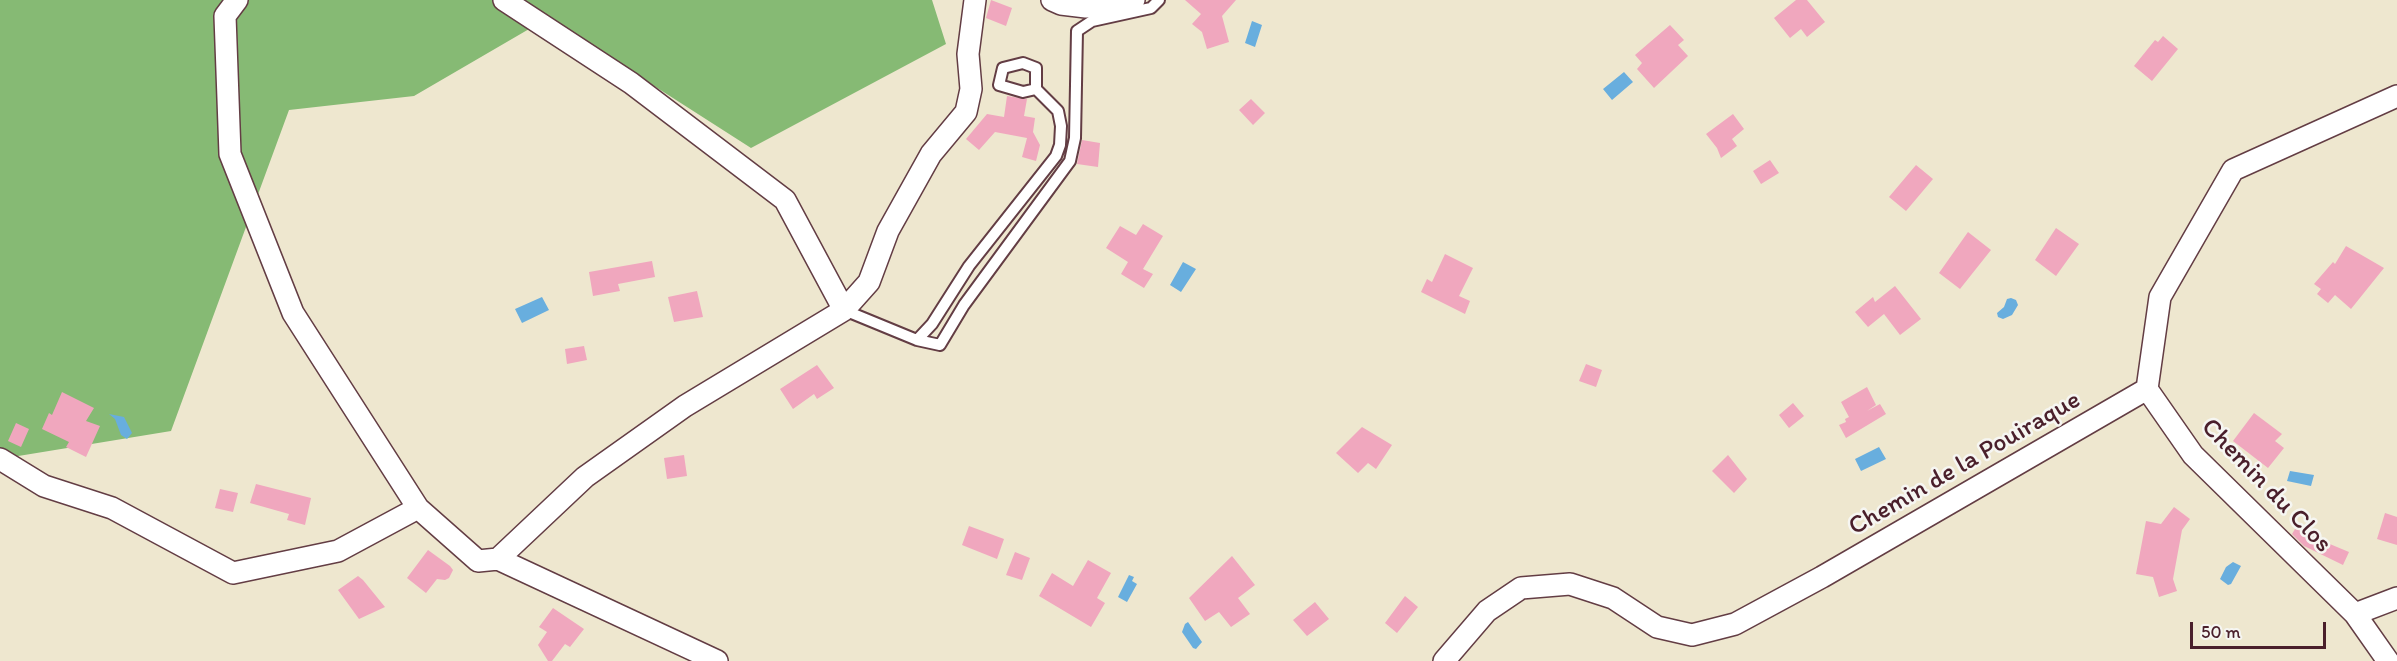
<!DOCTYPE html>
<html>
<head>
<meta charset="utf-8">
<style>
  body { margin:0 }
  #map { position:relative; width:2397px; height:661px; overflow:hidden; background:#eee7cf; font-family:Itim,sans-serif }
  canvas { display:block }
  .scale { position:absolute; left:2190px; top:622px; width:136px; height:27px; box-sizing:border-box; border:3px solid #4a1f2b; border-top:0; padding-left:8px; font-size:18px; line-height:21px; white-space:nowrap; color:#4a1f2b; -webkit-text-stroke:4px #f6f6f2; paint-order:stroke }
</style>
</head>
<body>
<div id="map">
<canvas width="2397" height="661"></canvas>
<div class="scale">50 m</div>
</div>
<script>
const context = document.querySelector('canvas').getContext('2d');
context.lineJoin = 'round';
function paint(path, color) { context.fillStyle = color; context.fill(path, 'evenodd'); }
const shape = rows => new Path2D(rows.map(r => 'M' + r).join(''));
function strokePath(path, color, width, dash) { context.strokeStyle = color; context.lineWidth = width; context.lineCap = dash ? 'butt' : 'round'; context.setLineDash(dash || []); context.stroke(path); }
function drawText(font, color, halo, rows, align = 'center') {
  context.font = font + ' Itim,sans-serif'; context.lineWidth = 5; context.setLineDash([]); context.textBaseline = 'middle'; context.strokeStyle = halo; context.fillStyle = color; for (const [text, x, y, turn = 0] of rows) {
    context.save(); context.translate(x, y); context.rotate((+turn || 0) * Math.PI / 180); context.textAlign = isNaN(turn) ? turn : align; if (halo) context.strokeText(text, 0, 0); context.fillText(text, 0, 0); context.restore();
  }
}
paint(shape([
  [0,0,932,0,946,44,751,148,548,18,414,96,289,110,171,431,0,459]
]), '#86ba74');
paint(shape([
  [1252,21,1262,25,1255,47,1245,43],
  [1624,72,1633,82,1612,100,1603,89],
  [1183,262,1196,269,1181,292,1170,285],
  [542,297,549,310,522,323,515,309],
  [2011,298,2016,300,2018,305,2012,315,2003,319,1998,317,1997,313,2004,307,2007,299],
  [109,414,124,417,132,433,127,439,121,435,115,419],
  [1879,447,1886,459,1861,471,1855,459],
  [2290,471,2314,475,2311,486,2287,481],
  [2233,562,2241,566,2231,584,2228,585,2220,579,2226,567],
  [1129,575,1134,577,1132,581,1137,584,1127,602,1118,597],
  [1188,622,1202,642,1196,649,1193,648,1182,632,1185,624]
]), '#68aede');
paint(shape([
  [991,0,1012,8,1006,26,986,18],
  [1185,0,1236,0,1222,16,1229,42,1207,49,1202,32,1192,24,1201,14],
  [1796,0,1807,0,1825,22,1807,37,1801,29,1790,38,1774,18],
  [1670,25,1684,40,1678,45,1688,56,1654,88,1637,69,1642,63,1635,55],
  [2163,36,2178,49,2152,81,2134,66,2155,40,2158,42],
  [1007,96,1027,99,1024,116,1035,118,1033,132,1040,145,1036,161,1022,157,1027,138,995,132,979,150,966,139,987,114,1004,117],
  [1251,99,1265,113,1253,125,1239,110],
  [1733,114,1744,129,1732,139,1737,146,1721,158,1717,148,1706,134],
  [1082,140,1100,143,1098,167,1077,164],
  [1770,160,1779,173,1761,184,1753,171],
  [1916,165,1933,179,1906,211,1889,197],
  [1143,224,1163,236,1143,269,1153,274,1144,288,1121,274,1128,262,1106,248,1120,226,1136,235],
  [2056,228,2079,244,2056,276,2035,260],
  [1968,232,1991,250,1960,289,1939,273],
  [2346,246,2384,268,2351,309,2335,295,2328,303,2317,294,2321,289,2314,284,2333,262,2335,264],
  [1445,254,1473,268,1459,296,1470,301,1465,314,1421,292,1427,279,1432,282],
  [652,261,655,277,618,284,620,291,593,296,589,272],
  [1895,286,1921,319,1900,335,1884,314,1868,327,1855,312,1873,297,1875,302],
  [697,291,703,317,674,322,668,297],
  [584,346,587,360,567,364,565,349],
  [1586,364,1602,370,1596,387,1579,381],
  [817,365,834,388,817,399,814,394,793,409,780,389],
  [1867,387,1876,405,1867,411,1880,404,1886,414,1846,438,1839,425,1846,422,1845,419,1849,417,1841,402],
  [62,392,94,408,86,421,100,426,86,457,66,447,69,442,42,429,49,413,52,415],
  [1793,403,1804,416,1789,428,1779,415],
  [2254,413,2282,434,2275,441,2284,448,2268,468,2233,441],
  [16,423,29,429,21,447,8,441],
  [1362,427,1392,445,1376,469,1368,463,1358,473,1336,453],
  [684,455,687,476,667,479,664,458],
  [1728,455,1747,479,1734,493,1712,471],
  [256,484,311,498,305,525,287,520,289,514,250,503],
  [220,489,238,493,233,512,215,508],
  [2174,507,2190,519,2182,530,2173,579,2177,591,2159,597,2153,577,2136,574,2146,521,2161,524],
  [2385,513,2397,517,2397,545,2377,539],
  [969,526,1004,539,997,559,962,545],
  [2299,527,2314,535,2313,537,2349,552,2343,565,2304,546,2292,534,2295,529,2298,530],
  [428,550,450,566,453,570,449,578,445,580,437,579,426,593,407,578],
  [1015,552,1030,558,1022,580,1006,575],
  [1232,556,1255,585,1238,598,1250,614,1231,627,1219,612,1205,621,1189,598],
  [1088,560,1111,573,1097,598,1105,603,1091,627,1039,596,1052,573,1073,586],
  [358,576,363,580,385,607,359,619,338,590],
  [1405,596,1418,607,1397,633,1385,623],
  [1315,602,1329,619,1307,636,1293,620],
  [553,608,584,629,570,647,565,644,552,661,548,661,538,645,547,632,539,627]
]), '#f0a7be');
const lane = shape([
  [844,310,917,340,940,345,964,305,1070,161,1075,138,1077,31,1092,21,1151,8,1159,0],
  [917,340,932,324,969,266,1056,156,1060,145,1061,126,1058,111,1036,89,1036,68,1023,63,1003,68,999,85,1023,92,1036,89]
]);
const street = shape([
  [237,0,225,16,230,154,293,313,418,508,478,561,498,559,717,661],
  [1052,0,1061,4,1086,7,1114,6,1134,0],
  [844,310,869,282,888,231,931,154,966,112,971,89,968,54,975,0],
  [2147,389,2193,455,2355,614,2388,661],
  [0,459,44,486,112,508,233,573,338,551,418,508],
  [498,559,585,477,685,406,844,310,785,200,631,83,504,0],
  [2355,614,2397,598],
  [1444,661,1487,611,1521,588,1570,584,1613,598,1657,627,1692,635,1735,624,1822,577,2147,389,2160,297,2233,170,2397,96]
]);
strokePath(lane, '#633d44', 14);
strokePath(street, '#633d44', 24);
strokePath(lane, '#fff', 10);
strokePath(street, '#fff', 21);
drawText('26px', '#4a1f2b', '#f6f6f2', [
  ["Chemin de la Pouiraque",1965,464,-30],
  ["Chemin du Clos",2266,486,46]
]);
</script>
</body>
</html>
